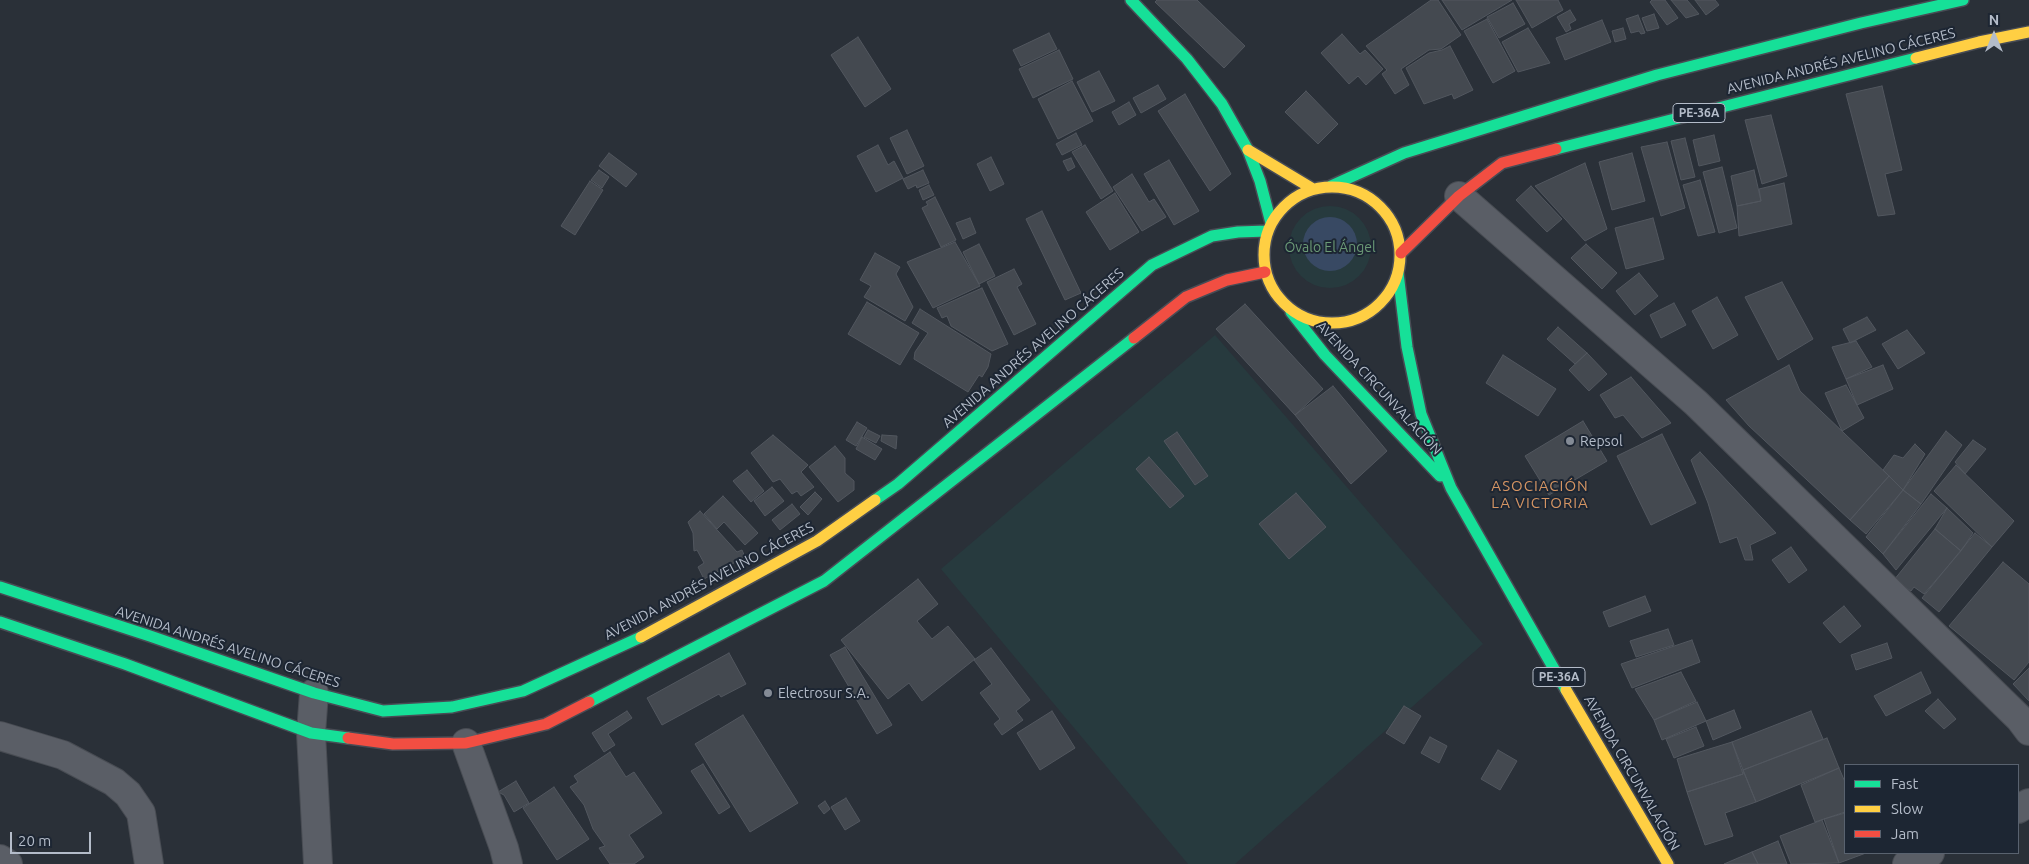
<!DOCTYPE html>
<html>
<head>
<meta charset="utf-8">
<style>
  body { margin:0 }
  #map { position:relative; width:2029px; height:864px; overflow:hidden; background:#2a3038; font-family:Ubuntu,sans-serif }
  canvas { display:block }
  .legend { position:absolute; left:1844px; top:764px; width:175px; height:90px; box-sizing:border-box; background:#1d2633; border:1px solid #59626f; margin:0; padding:6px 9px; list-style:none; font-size:15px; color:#b4bcc9 }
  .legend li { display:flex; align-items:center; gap:10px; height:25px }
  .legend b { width:25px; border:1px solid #59626f }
  .north { position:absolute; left:1969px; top:10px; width:50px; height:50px; -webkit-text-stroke:4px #1d2633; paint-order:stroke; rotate:0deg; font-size:14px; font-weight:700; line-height:20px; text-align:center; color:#b4bcc9 }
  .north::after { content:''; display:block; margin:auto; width:18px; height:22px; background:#b4bcc9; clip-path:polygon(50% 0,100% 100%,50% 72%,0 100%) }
  .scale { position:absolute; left:10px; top:832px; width:81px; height:22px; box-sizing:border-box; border:2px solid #b4bcc9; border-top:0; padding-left:6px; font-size:15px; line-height:18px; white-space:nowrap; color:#b4bcc9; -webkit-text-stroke:4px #1d2633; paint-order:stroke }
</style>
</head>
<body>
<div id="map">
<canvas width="2029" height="864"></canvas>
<ul class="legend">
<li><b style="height:6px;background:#16e098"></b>Fast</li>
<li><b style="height:6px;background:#ffcf43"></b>Slow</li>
<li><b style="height:6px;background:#f24e42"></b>Jam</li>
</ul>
<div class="north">N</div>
<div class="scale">20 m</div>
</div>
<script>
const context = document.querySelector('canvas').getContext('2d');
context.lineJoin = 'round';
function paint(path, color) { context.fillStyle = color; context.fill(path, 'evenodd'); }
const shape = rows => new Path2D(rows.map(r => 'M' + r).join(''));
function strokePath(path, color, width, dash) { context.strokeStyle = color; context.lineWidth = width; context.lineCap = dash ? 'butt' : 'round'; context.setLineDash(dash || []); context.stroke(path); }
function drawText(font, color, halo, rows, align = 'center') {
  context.font = font + ' Ubuntu,sans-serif'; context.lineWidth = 4; context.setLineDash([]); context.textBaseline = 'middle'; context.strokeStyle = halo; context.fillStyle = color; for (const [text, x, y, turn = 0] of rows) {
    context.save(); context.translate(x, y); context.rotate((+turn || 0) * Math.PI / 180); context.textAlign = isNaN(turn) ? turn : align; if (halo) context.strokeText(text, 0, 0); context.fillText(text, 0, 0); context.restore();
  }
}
paint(shape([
  '1289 247a41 41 0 1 1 82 0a41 41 0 1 1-82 0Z',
  [1215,335,1483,644,1235,864,1188,864,941,569]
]), '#273a3e');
paint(shape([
  '1303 244a27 27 0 1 1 54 0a27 27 0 1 1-54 0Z'
]), '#384963');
const building = shape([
  [1157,0,1197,0,1245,46,1224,68,1155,2,1157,0],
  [1431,0,1438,0,1461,35,1441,49,1429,50,1401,69,1409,85,1395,94,1382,74,1387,70,1366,46,1431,0],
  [1442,0,1512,0,1462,30,1442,0],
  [1516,0,1558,0,1563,10,1532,28,1516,0],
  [1652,0,1665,0,1678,18,1667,25,1650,2,1652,0],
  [1671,0,1687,0,1699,14,1686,18,1671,0],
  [1695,0,1715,0,1719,5,1706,15,1695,0],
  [1513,3,1525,24,1499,38,1487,17,1513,3],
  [1570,10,1576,20,1569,24,1571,29,1566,32,1557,17,1570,10],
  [1654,14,1659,28,1647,31,1642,18,1654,14],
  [1638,15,1645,33,1641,34,1639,31,1631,33,1626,19,1638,15],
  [1487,19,1515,71,1493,83,1464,31,1487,19],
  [1602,20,1611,42,1565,60,1556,38,1602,20],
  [1528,28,1550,63,1518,72,1502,42,1528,28],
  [1623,28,1626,39,1615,42,1612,31,1623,28],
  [1049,33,1057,49,1021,66,1013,50,1049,33],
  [1342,34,1360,54,1365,50,1383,69,1366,85,1358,76,1349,84,1321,53,1342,34],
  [858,37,891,89,865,107,831,55,858,37],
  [1450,46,1473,90,1454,99,1452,94,1424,104,1406,68,1429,53,1442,50,1450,46],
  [1059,50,1073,79,1033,98,1019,69,1059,50],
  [1099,71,1115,101,1092,112,1077,82,1099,71],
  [1072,81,1093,121,1058,139,1038,99,1072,81],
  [1158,85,1166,99,1141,113,1133,98,1158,85],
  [1882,86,1902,170,1885,174,1895,214,1878,216,1846,94,1882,86],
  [1306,91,1338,124,1318,144,1285,112,1306,91],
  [1185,94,1231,174,1210,191,1158,111,1185,94],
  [1129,102,1136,115,1119,125,1112,112,1129,102],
  [1771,115,1787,176,1762,184,1745,120,1771,115],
  [907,130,924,166,907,174,890,138,907,130],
  [1076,133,1082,145,1062,155,1056,144,1076,133],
  [1714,135,1720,161,1699,166,1693,140,1714,135],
  [1685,138,1695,177,1681,180,1671,141,1685,138],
  [1667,142,1685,208,1661,216,1641,147,1667,142],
  [878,145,888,165,894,161,903,178,876,192,857,156,878,145],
  [1085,145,1113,191,1101,199,1072,152,1085,145],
  [609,153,637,174,626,187,599,166,609,153],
  [1632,153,1645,201,1612,210,1599,162,1632,153],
  [991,157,1004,184,990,191,977,164,991,157],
  [1071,158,1075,167,1068,171,1063,161,1071,158],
  [1169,160,1199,211,1174,225,1144,174,1169,160],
  [1585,163,1607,229,1585,241,1535,186,1585,163],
  [1722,167,1737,228,1719,233,1703,172,1722,167],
  [599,170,609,177,602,188,591,180,599,170],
  [923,170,929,183,917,188,916,185,908,189,903,179,923,170],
  [1754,170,1761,201,1737,206,1731,176,1754,170],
  [1132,174,1149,202,1154,199,1166,217,1142,231,1113,187,1132,174],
  [1700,180,1715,232,1698,236,1683,185,1700,180],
  [590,181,603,190,575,235,561,226,590,181],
  [1784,183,1792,224,1739,236,1737,206,1761,201,1759,189,1784,183],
  [929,185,934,195,923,200,919,190,929,185],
  [1531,186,1562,219,1547,232,1516,200,1531,186],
  [1115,193,1139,232,1110,250,1086,212,1115,193],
  [935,197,956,240,941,247,922,208,928,205,926,202,935,197],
  [1042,211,1081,293,1065,300,1026,219,1042,211],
  [970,218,976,233,963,239,956,223,970,218],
  [1653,218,1664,259,1626,269,1615,228,1653,218],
  [955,242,980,286,933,308,907,262,955,242],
  [979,244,995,276,979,284,963,252,979,244],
  [1586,244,1617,273,1602,289,1571,258,1586,244],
  [875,253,900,267,896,274,913,307,905,321,864,297,871,286,860,280,875,253],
  [1014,269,1022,284,1017,287,1036,324,1014,335,987,282,1014,269],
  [1639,273,1658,296,1635,315,1616,291,1639,273],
  [1782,282,1813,339,1778,360,1745,297,1782,282],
  [982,288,1008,344,992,351,951,326,947,316,942,318,937,308,982,288],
  [1717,297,1738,335,1713,349,1692,311,1717,297],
  [867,302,919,333,900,365,848,334,867,302],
  [1674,303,1686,325,1661,338,1650,315,1674,303],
  [1245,304,1323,389,1295,415,1216,329,1245,304],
  [920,309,991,354,988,367,982,377,979,375,968,392,914,359,915,352,928,333,912,323,920,309],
  [1867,317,1876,330,1850,343,1843,329,1867,317],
  [1558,327,1587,353,1575,364,1547,339,1558,327],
  [1907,330,1925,353,1898,369,1882,344,1907,330],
  [1856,341,1872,367,1846,379,1832,347,1856,341],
  [1587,353,1607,374,1589,391,1569,370,1587,353],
  [1503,355,1556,389,1538,416,1486,383,1503,355],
  [1789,365,1800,391,1889,476,1850,520,1749,426,1726,400,1789,365],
  [1883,365,1893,389,1857,405,1846,379,1883,365],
  [1631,377,1671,423,1642,438,1623,415,1615,418,1600,395,1631,377],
  [1846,385,1864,418,1842,431,1825,393,1846,385],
  [1333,386,1387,451,1351,484,1295,415,1333,386],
  [1583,421,1607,461,1549,495,1525,456,1583,421],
  [857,422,867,428,856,446,846,440,857,422],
  [868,430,880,436,876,443,864,437,868,430],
  [1946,431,1962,445,1921,504,1903,490,1946,431],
  [1177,432,1208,476,1195,485,1164,441,1177,432],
  [1662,434,1696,503,1651,525,1617,456,1662,434],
  [773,435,808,465,801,472,814,487,801,496,797,491,792,494,780,479,773,482,751,453,773,435],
  [882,435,897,436,896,449,881,441,882,435],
  [862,437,882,449,875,460,856,449,862,437],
  [1973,440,1986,449,1965,474,1955,462,1973,440],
  [1915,444,1925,454,1903,490,1883,470,1894,455,1903,458,1915,444],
  [835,446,845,458,845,473,854,481,854,490,838,502,809,467,835,446],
  [1700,452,1776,533,1750,545,1753,560,1745,560,1737,537,1720,543,1708,503,1691,460,1700,452],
  [1149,457,1184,496,1170,508,1136,469,1149,457],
  [1956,465,2014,521,1992,547,1934,491,1956,465],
  [747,470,764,491,751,502,733,481,747,470],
  [1889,476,1903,490,1866,534,1850,520,1889,476],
  [772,487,784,501,765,516,754,501,772,487],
  [1903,490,1921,504,1883,554,1866,537,1903,490],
  [815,492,822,499,808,515,800,507,815,492],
  [1296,493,1326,527,1289,559,1259,524,1296,493],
  [1931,494,1947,508,1896,570,1883,554,1931,494],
  [723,496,758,533,745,545,724,522,717,529,704,514,723,496],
  [792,504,800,514,780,530,772,520,792,504],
  [1947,508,1973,533,1961,551,1935,529,1947,508],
  [700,511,737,552,742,550,745,557,704,579,698,567,704,563,697,550,694,551,693,533,688,522,700,511],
  [1935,529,1961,551,1924,594,1914,587,1911,591,1894,580,1935,529],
  [1975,533,1992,547,1939,612,1922,598,1975,533],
  [1791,547,1807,570,1789,583,1772,560,1791,547],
  [2003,562,2029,584,2029,662,2014,680,1949,626,2003,562],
  [918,579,938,604,917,621,932,639,948,626,975,659,922,701,909,683,888,699,841,640,918,579],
  [1645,596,1651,611,1609,627,1603,612,1645,596],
  [1844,606,1861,626,1840,643,1823,623,1844,606],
  [1668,629,1674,645,1636,657,1630,641,1668,629],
  [1692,640,1700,662,1632,688,1621,664,1692,640],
  [1887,643,1892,658,1856,670,1851,655,1887,643],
  [845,647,892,725,877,734,830,655,845,647],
  [991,648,1030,700,1016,711,1023,720,1002,735,994,724,1000,719,980,693,992,684,974,660,991,648],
  [729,653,746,684,721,697,719,694,662,725,647,698,729,653],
  [2029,668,2029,701,2013,684,2029,668],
  [1681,672,1696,701,1654,720,1635,689,1681,672],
  [1921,672,1931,693,1886,716,1874,696,1921,672],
  [1938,699,1956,719,1944,729,1925,711,1938,699],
  [1697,702,1706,721,1662,740,1654,720,1697,702],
  [1404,706,1421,716,1404,744,1386,733,1404,706],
  [1734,710,1741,728,1713,740,1706,721,1734,710],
  [627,711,632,718,608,734,615,745,604,752,592,733,627,711],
  [1052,711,1075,748,1040,770,1017,733,1052,711],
  [1811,711,1823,739,1743,770,1732,742,1811,711],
  [743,715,798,803,750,832,695,744,743,715],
  [1696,727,1704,746,1674,758,1666,739,1696,727],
  [1430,737,1447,746,1439,763,1421,753,1430,737],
  [1827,738,1839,768,1756,802,1743,770,1827,738],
  [1732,742,1743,774,1687,792,1677,759,1732,742],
  [1498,750,1517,761,1500,790,1481,779,1498,750],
  [610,752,626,777,634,772,662,813,629,835,644,857,634,864,610,864,599,848,605,846,593,829,584,805,570,787,578,782,574,776,610,752],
  [703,764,730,807,719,814,691,771,703,764],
  [1839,768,1845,782,1845,812,1815,822,1801,785,1839,768],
  [1743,770,1756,802,1725,813,1733,836,1705,845,1687,792,1743,774,1743,770],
  [516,781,529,803,514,812,504,795,498,792,516,781],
  [554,787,589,839,557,860,523,808,554,787],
  [846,798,860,821,845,830,831,807,846,798],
  [825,801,830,809,824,814,818,806,825,801],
  [1845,813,1845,853,1866,853,1839,863,1824,819,1845,813],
  [1822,820,1839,863,1791,864,1780,836,1822,820],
  [1778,841,1787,864,1758,864,1752,852,1778,841],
  [1752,852,1758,864,1724,864,1752,852]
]);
paint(building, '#444950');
strokePath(building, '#52575f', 1);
const street = shape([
  [1459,196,1696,403,2020,719,2029,731],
  [314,693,311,733,318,864],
  [0,736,63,755,114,782,128,794,141,813,149,864],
  [466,743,504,848,508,864],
  [2018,809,2029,803],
  [0,859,8,864],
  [1907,864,1930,853]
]);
const fast = shape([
  [1131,0,1187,59,1222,104,1248,150,1260,181,1271,223],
  [1556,149,1916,58],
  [1331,186,1404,153,1657,75,1861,23,1963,0],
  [1398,273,1407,347,1421,414,1451,488,1566,690],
  [1291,312,1325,355,1440,476],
  [875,500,898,484,1152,265,1212,236,1238,232,1267,231],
  [0,587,150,636,314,693,383,711,452,707,523,691,641,637],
  [0,622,125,664,311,733,348,738],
  [589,702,824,581,1134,338]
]);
const slow = shape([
  [1916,58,1979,42,2029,32],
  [1248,150,1313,189],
  '1264 255a68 68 0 1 1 136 0a68 68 0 1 1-136 0Z',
  [641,637,817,541,875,500],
  [1566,690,1668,864]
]);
const jam = shape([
  [1401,253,1459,196,1502,163,1556,149],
  [1134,338,1186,297,1227,280,1265,272],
  [348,738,393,744,466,743,546,724,589,702]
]);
strokePath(street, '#484c53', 30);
strokePath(fast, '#484c55', 14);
strokePath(slow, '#484c55', 14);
strokePath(jam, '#484c55', 14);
strokePath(street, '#5a5e66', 28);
strokePath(fast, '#16e098', 11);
strokePath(slow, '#ffcf43', 11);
strokePath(jam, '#f24e42', 11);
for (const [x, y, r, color] of [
  [1570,441,5,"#848b96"],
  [768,693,5,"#848b96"]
]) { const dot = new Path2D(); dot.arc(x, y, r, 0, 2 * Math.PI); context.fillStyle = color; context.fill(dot); strokePath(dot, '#1d2633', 2); }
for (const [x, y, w] of [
  [1699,113,52],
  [1559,677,52]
]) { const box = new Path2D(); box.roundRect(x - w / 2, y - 9.5, w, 19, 4); context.fillStyle = '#1d2633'; context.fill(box); strokePath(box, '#b4bcc9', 1); }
drawText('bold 12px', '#b4bcc9', null, [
  ["PE-36A",1699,113],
  ["PE-36A",1559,677]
]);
drawText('14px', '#b4bcc9', '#1d2633', [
  ["AVENIDA ANDRÉS AVELINO CÁCERES",1841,61,-14],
  ["AVENIDA ANDRÉS AVELINO CÁCERES",1033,348,-41],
  ["AVENIDA CIRCUNVALACIÓN",1379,388,47],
  ["AVENIDA ANDRÉS AVELINO CÁCERES",709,581,-28],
  ["AVENIDA ANDRÉS AVELINO CÁCERES",228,647,18],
  ["AVENIDA CIRCUNVALACIÓN",1632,773,60]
]);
drawText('14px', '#6b9a76', '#1d2633', [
  ["Óvalo El Ángel",1330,247]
]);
drawText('14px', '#b4bcc9', '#1d2633', [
  ["Repsol",1580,441],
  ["Electrosur S.A.",778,693]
], 'left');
context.letterSpacing = '1px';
drawText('15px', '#d59563', '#1d2633', [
  ["ASOCIACIÓN",1540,486],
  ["LA VICTORIA",1540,503]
]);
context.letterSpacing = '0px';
</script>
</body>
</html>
